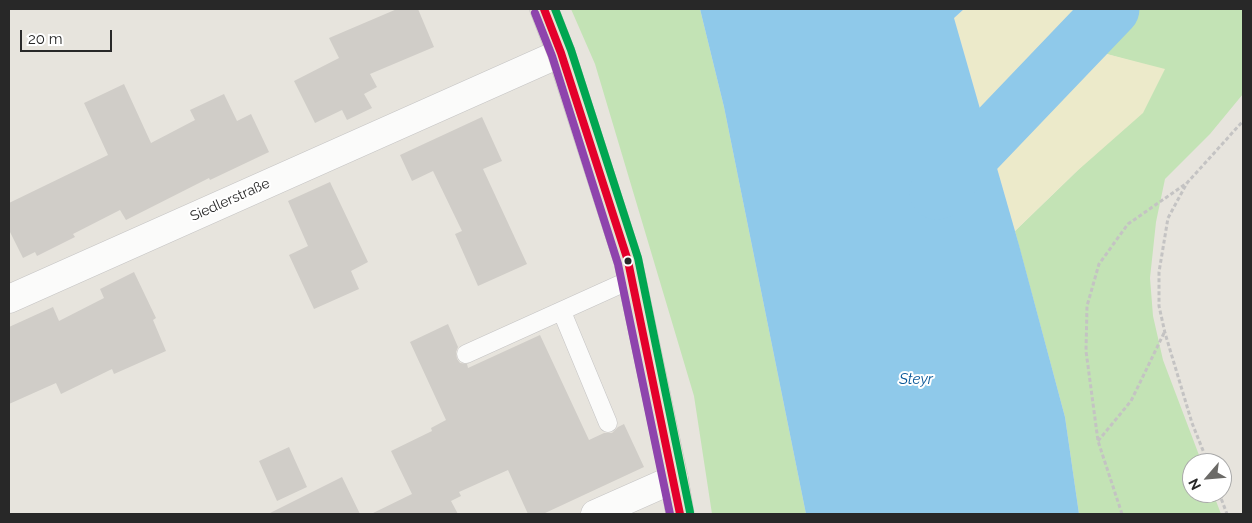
<!DOCTYPE html>
<html>
<head>
<meta charset="utf-8">
<style>
  body { margin:0 }
  #map { position:relative; width:1252px; height:523px; overflow:hidden; background:#e7e4dd; font-family:Raleway,sans-serif }
  canvas { display:block }
  .frame { position:absolute; inset:0; border:10px solid #282828; pointer-events:none }
  .north { position:absolute; left:1182px; top:453px; width:50px; height:50px; box-sizing:border-box; background:#fff; border:1px solid #a9a9a9; border-radius:50%; rotate:243deg; font-size:14px; font-weight:700; line-height:20px; text-align:center; color:#282828 }
  .north::after { content:''; display:block; margin:auto; width:18px; height:22px; background:#6b6a67; clip-path:polygon(50% 0,100% 100%,50% 72%,0 100%) }
  .scale { position:absolute; left:20px; top:30px; width:92px; height:22px; box-sizing:border-box; border:2px solid #282828; border-top:0; padding-left:6px; font-size:15px; line-height:18px; white-space:nowrap; color:#282828; -webkit-text-stroke:4px #fff; paint-order:stroke }
</style>
</head>
<body>
<div id="map">
<canvas width="1252" height="523"></canvas>
<div class="frame"></div>
<div class="north">N</div>
<div class="scale">20 m</div>
</div>
<script>
const context = document.querySelector('canvas').getContext('2d');
context.lineJoin = 'round';
function paint(path, color) { context.fillStyle = color; context.fill(path, 'evenodd'); }
const shape = rows => new Path2D(rows.map(r => 'M' + r).join(''));
function strokePath(path, color, width, dash) { context.strokeStyle = color; context.lineWidth = width; context.lineCap = dash ? 'butt' : 'round'; context.setLineDash(dash || []); context.stroke(path); }
function drawText(font, color, halo, rows, align = 'center') {
  context.font = font + ' Raleway,sans-serif'; context.lineWidth = 4; context.setLineDash([]); context.textBaseline = 'middle'; context.strokeStyle = halo; context.fillStyle = color; for (const [text, x, y, turn = 0] of rows) {
    context.save(); context.translate(x, y); context.rotate((+turn || 0) * Math.PI / 180); context.textAlign = isNaN(turn) ? turn : align; if (halo) context.strokeText(text, 0, 0); context.fillText(text, 0, 0); context.restore();
  }
}
paint(shape([
  [571,9,700,9,724,107,806,514,712,514,694,396,595,64],
  [1099,9,1243,9,1243,94,1210,134,1165,179,1156,222,1150,278,1153,316,1163,360,1202,463,1192,463,1192,493,1213,493,1221,514,1079,514,1065,417,1015,231,1076,172,1164,70,1103,53]
]), '#c3e3b5');
paint(shape([
  [964,9,1099,9,1103,53,1165,69,1143,113,1076,172,1015,231,954,18]
]), '#eceaca');
paint(shape([
  [700,9,964,9,954,18,1019,245,1065,417,1079,514,806,514,724,107]
]), '#8fc9ea');
strokePath(shape([
  [937,192,1112,9]
]), '#8fc9ea', 55);
paint(shape([
  [397,9,418,9,434,47,370,74,377,87,364,94,372,108,347,120,342,110,315,123,294,81,339,58,329,38],
  [124,84,151,143,195,120,190,110,224,94,237,121,251,114,269,152,210,180,209,178,126,220,120,210,73,234,75,237,37,256,35,252,23,258,9,230,9,203,108,155,84,103],
  [482,117,502,161,483,169,527,264,478,286,455,234,462,231,433,171,412,181,400,155],
  [330,182,368,262,351,271,359,289,314,309,289,255,308,246,288,201],
  [134,272,156,318,153,320,166,351,114,374,112,369,61,394,56,383,9,404,9,327,53,307,59,321,104,298,100,289],
  [448,324,458,347,456,352,457,359,460,363,467,364,468,368,540,335,589,440,604,433,612,433,618,427,624,424,644,467,543,514,528,514,508,470,459,492,461,496,451,501,458,514,371,514,412,494,391,451,432,431,431,428,446,420,410,342],
  [289,447,307,487,277,501,259,461],
  [342,477,360,514,268,514]
]), '#d0cdc8');
const lane = shape([
  [562,312,608,423],
  [466,354,632,279]
]);
const street = shape([
  [9,299,561,53],
  [595,514,674,479]
]);
const primary = shape([
  [544,9,561,53,628,261,674,479,680,514]
]);
strokePath(lane, '#c4c3c3', 19);
strokePath(street, '#c4c3c3', 29);
strokePath(primary, '#c3c2c0', 29);
strokePath(shape([
  [1098,441,1131,401,1164,333],
  [1208,463,1192,423,1165,333,1159,306,1159,272,1168,218,1187,183,1243,121],
  [1219,493,1227,514],
  [1122,514,1098,441,1086,351,1087,306,1099,264,1128,224,1187,183]
]), '#c4c3c3', 3, [4, 2.5]);
strokePath(lane, '#fbfbfa', 18);
strokePath(street, '#fbfbfa', 28);
strokePath(primary, '#e6e3d2', 28);
strokePath(shape([
  [544,9,561,53,628,261,680,514]
]), '#e4002b', 8);
strokePath(shape([
  [535,13,552,56,618,264,670,514]
]), '#8e44ad', 8);
strokePath(shape([
  [555,9,571,50,638,258,690,512]
]), '#00a651', 8);
for (const [x, y, r, color] of [
  [628,261,4.5,"#282828"]
]) { const dot = new Path2D(); dot.arc(x, y, r, 0, 2 * Math.PI); context.fillStyle = color; context.fill(dot); strokePath(dot, '#fff', 2); }
drawText('14px', '#282828', '#fff', [
  ["Siedlerstraße",230,200,-24]
]);
drawText('italic 15px', '#0b5898', '#fff', [
  ["Steyr",916,379]
]);
</script>
</body>
</html>
